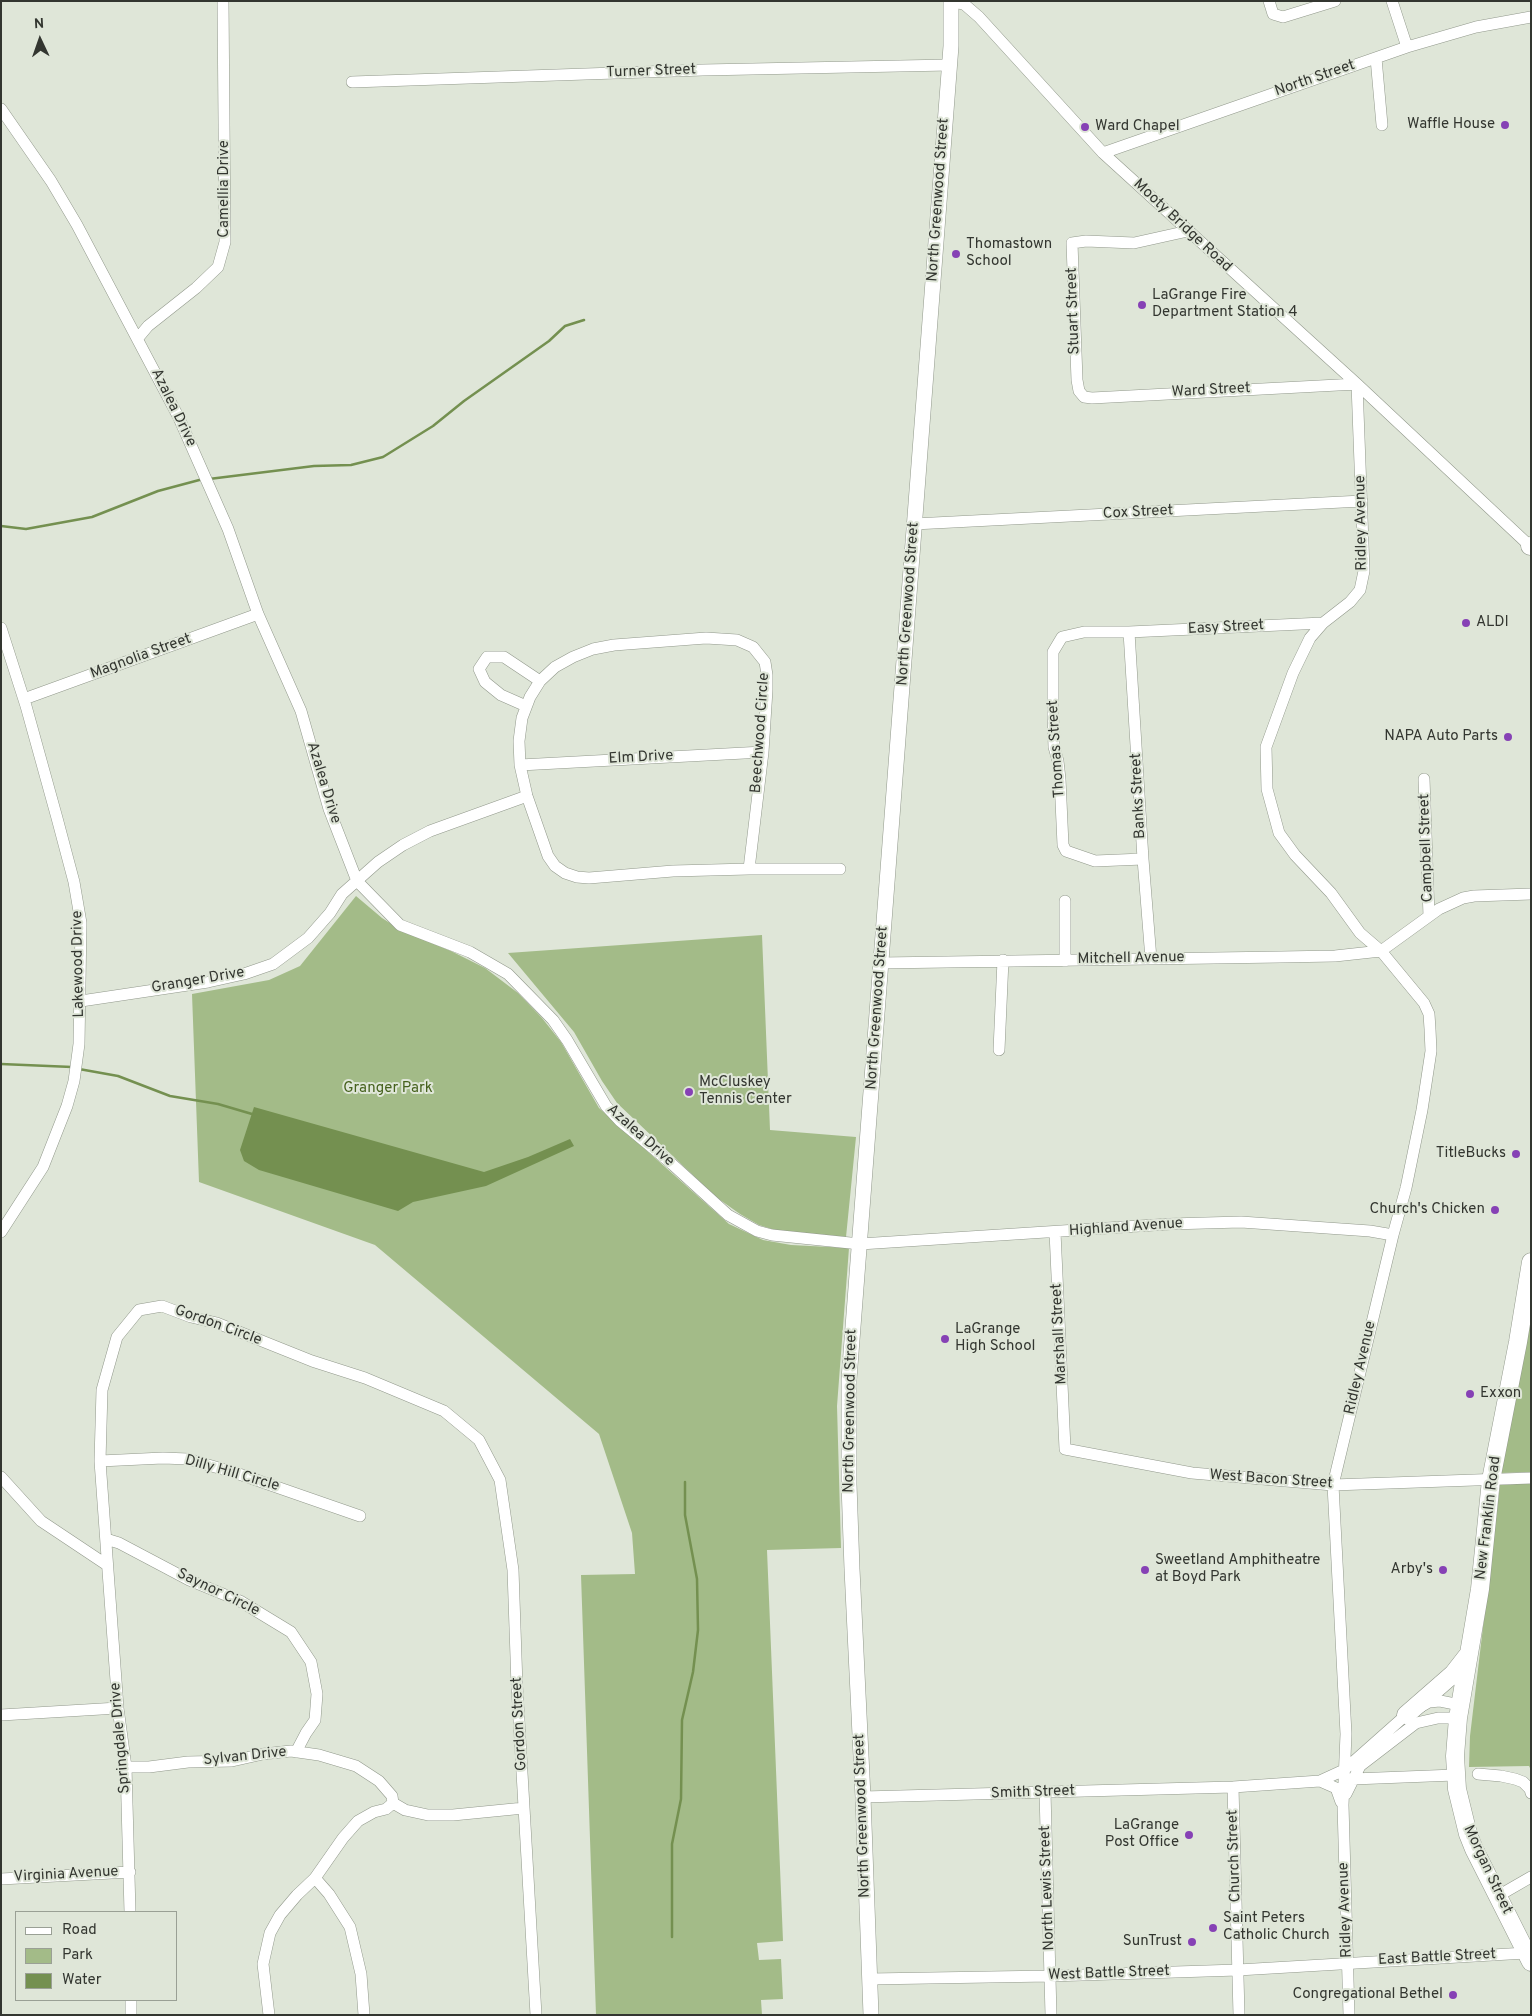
<!DOCTYPE html>
<html>
<head>
<meta charset="utf-8">
<style>
  body { margin:0 }
  #map { position:relative; width:1532px; height:2016px; overflow:hidden; background:#dfe6d8; font-family:Overpass,sans-serif }
  canvas { display:block }
  .frame { position:absolute; inset:0; border:2px solid #333630; pointer-events:none }
  .legend { position:absolute; left:15px; top:1911px; width:162px; height:90px; box-sizing:border-box; background:#dfe6d8; border:1px solid #9aa095; margin:0; padding:6px 9px; list-style:none; font-size:15px; color:#333630 }
  .legend li { display:flex; align-items:center; gap:10px; height:25px }
  .legend b { width:25px; border:1px solid #9aa095 }
  .north { position:absolute; left:15px; top:15px; width:50px; height:50px; -webkit-text-stroke:4px #dfe6d8; paint-order:stroke; rotate:357deg; font-size:14px; font-weight:700; line-height:20px; text-align:center; color:#333630 }
  .north::after { content:''; display:block; margin:auto; width:18px; height:22px; background:#333630; clip-path:polygon(50% 0,100% 100%,50% 72%,0 100%) }
</style>
</head>
<body>
<div id="map">
<canvas width="1532" height="2016"></canvas>
<div class="frame"></div>
<ul class="legend">
<li><b style="height:6px;background:#fff"></b>Road</li>
<li><b style="height:14px;background:#a3bb88"></b>Park</li>
<li><b style="height:14px;background:#749050"></b>Water</li>
</ul>
<div class="north">N</div>
</div>
<script>
const context = document.querySelector('canvas').getContext('2d');
context.lineJoin = 'round';
function paint(path, color) { context.fillStyle = color; context.fill(path, 'evenodd'); }
const shape = rows => new Path2D(rows.map(r => 'M' + r).join(''));
function strokePath(path, color, width, dash) { context.strokeStyle = color; context.lineWidth = width; context.lineCap = dash ? 'butt' : 'round'; context.setLineDash(dash || []); context.stroke(path); }
function drawText(font, color, halo, rows, align = 'center') {
  context.font = font + ' Overpass,sans-serif'; context.lineWidth = 4; context.setLineDash([]); context.textBaseline = 'middle'; context.strokeStyle = halo; context.fillStyle = color; for (const [text, x, y, turn = 0] of rows) {
    context.save(); context.translate(x, y); context.rotate((+turn || 0) * Math.PI / 180); context.textAlign = isNaN(turn) ? turn : align; if (halo) context.strokeText(text, 0, 0); context.fillText(text, 0, 0); context.restore();
  }
}
paint(shape([
  [356,896,382,918,404,932,451,951,485,968,518,993,542,1018,561,1042,599,1108,729,1224,763,1240,791,1245,849,1248,837,1406,841,1548,767,1550,783,1941,757,1943,759,1960,781,1959,783,1999,761,2000,762,2015,596,2015,581,1575,635,1574,632,1533,599,1434,375,1245,199,1182,192,994,269,980,300,966],
  [762,935,770,1130,856,1137,846,1237,775,1230,759,1225,740,1214,716,1197,617,1103,602,1081,574,1032,508,953],
  [1531,1311,1531,1472,1501,1473],
  [1531,1483,1531,1770,1529,1766,1469,1767,1470,1736,1500,1485]
]), '#a3bb88');
paint(shape([
  [254,1107,484,1172,528,1157,570,1139,574,1146,486,1186,413,1202,398,1211,259,1170,244,1161,240,1150]
]), '#749050');
strokePath(shape([
  [209,479,314,466,351,465,383,457,433,426,464,401,549,341,565,326,584,320],
  [1,526,26,529,92,517,158,491,203,479],
  [1,1064,72,1067],
  [79,1069,118,1076,170,1096,218,1104,252,1114],
  [672,1937,672,1844,681,1799,682,1720,693,1672,698,1630,697,1579,685,1515,685,1482]
]), '#749050', 2.5);
const minor = shape([
  [1269,1,1273,14,1283,17,1335,1],
  [1392,1,1407,47],
  [952,2,964,4,979,17,1103,153,1357,384,1531,547],
  [1376,58,1382,125],
  [352,82,703,70,949,65],
  [1,109,51,181,77,225,179,418,228,529,258,614,301,711,329,809,357,881,400,925,470,952,508,974,553,1020,567,1040,606,1106,620,1121,672,1164,728,1215,757,1231,772,1235,860,1244,1170,1224,1241,1222,1370,1231,1393,1235],
  [1103,153,1407,47,1476,27,1531,17],
  [1188,231,1134,243,1086,241,1072,243,1077,380,1079,391,1084,397,1092,398,1357,384,1364,571,1360,590,1350,602,1323,623,1310,638,1293,673,1266,747,1267,789,1279,833,1295,855,1331,893,1360,933,1381,951,1424,1003,1429,1014,1430,1029,1431,1051,1422,1110,1406,1188,1393,1235,1333,1485,1346,1734,1343,1805,1349,2015],
  [138,338,148,326,196,288,218,267,225,242,223,1],
  [914,524,1362,501],
  [1,628,26,706,57,818,74,882,81,923,79,1044,74,1081,67,1106,43,1167,1,1232],
  [1129,632,1143,859,1151,959],
  [24,699,258,614],
  [526,706,501,695,485,682,479,669,487,657,504,657,540,681],
  [520,765,763,752],
  [1424,779,1429,916],
  [1143,859,1095,861,1066,851,1063,845,1060,779,1058,761,1054,747,1053,715,1053,652,1062,637,1084,632,1129,632,1323,623],
  [749,869,763,752,767,690,767,675,765,662,753,647,737,640,706,638,614,645,593,649,573,657,555,667,540,681,530,697,522,718,519,741,520,765,527,796,548,856,555,866,565,873,577,877,589,878,673,871,749,869,840,869],
  [1065,961,1065,901],
  [881,963,1281,957,1335,956,1381,951,1439,909,1463,898,1474,896,1531,894],
  [81,1001,208,982,244,974,273,964,308,938,330,913,342,894,378,862,403,845,430,831,527,796],
  [999,1050,1003,960],
  [1055,1232,1065,1449,1192,1473,1333,1485,1531,1478],
  [100,1461,163,1458,188,1459,239,1474,360,1516],
  [1,1477,41,1521,107,1565],
  [106,1539,119,1543,189,1580,240,1601,291,1632,311,1662,317,1694,315,1720,306,1733,296,1752],
  [1,1715,118,1708],
  [126,1767,149,1767,188,1762,232,1761,263,1754,291,1751,319,1755,356,1766,379,1781,392,1796,393,1803,405,1810,428,1815,453,1815,524,1808],
  [1478,1774,1501,1776,1515,1779,1523,1782,1530,1789,1531,1793],
  [1353,1779,1455,1775],
  [1320,1781,1336,1788,1341,1802],
  [1233,1787,1239,2015],
  [1045,1792,1051,2015],
  [1346,1794,1360,1766,1416,1723,1438,1718,1458,1718],
  [863,1797,1233,1787,1320,1781,1344,1770,1406,1715,1429,1702,1440,1701,1460,1705],
  [315,1878,329,1894,350,1927,361,1974,364,2015],
  [1,1879,130,1872],
  [1498,1896,1531,1877],
  [130,1912,126,1767,118,1708,100,1461,102,1390,117,1337,139,1310,162,1306,191,1317,217,1323,312,1361,365,1378,444,1411,479,1440,500,1480,513,1570,517,1686,536,2015],
  [870,1979,1050,1976,1238,1970,1526,1953],
  [131,2000,131,2015],
  [269,2015,263,1964,270,1933,280,1915,297,1895,315,1878,343,1838,358,1821,374,1812,386,1809,393,1803]
]);
const major = shape([
  [871,2015,863,1797,852,1569,849,1484,849,1379,951,46,951,1]
]);
const highway = shape([
  [1530,546,1531,546],
  [1531,1262,1518,1342,1491,1480,1480,1589,1458,1718,1455,1756,1457,1789,1468,1834,1474,1849,1531,1962],
  [1406,1715,1453,1674,1467,1656]
]);
strokePath(minor, '#91988b', 12);
strokePath(major, '#91988b', 16);
strokePath(highway, '#91988b', 19);
strokePath(minor, '#fff', 11);
strokePath(major, '#fff', 15);
strokePath(highway, '#fff', 18);
for (const [x, y, r, color] of [
  [1505,125,5,"#8641b5"],
  [1085,127,5,"#8641b5"],
  [956,254,5,"#8641b5"],
  [1142,305,5,"#8641b5"],
  [1466,623,5,"#8641b5"],
  [1508,737,5,"#8641b5"],
  [689,1092,5,"#8641b5"],
  [1516,1154,5,"#8641b5"],
  [1495,1210,5,"#8641b5"],
  [945,1339,5,"#8641b5"],
  [1470,1394,5,"#8641b5"],
  [1145,1570,5,"#8641b5"],
  [1443,1570,5,"#8641b5"],
  [1189,1835,5,"#8641b5"],
  [1213,1928,5,"#8641b5"],
  [1192,1942,5,"#8641b5"],
  [1453,1995,5,"#8641b5"]
]) { const dot = new Path2D(); dot.arc(x, y, r, 0, 2 * Math.PI); context.fillStyle = color; context.fill(dot); strokePath(dot, '#dfe6d8', 2); }
drawText('15px', '#333630', '#dfe6d8', [
  ["Turner Street",651,72,-2],
  ["North Street",1315,79,-19],
  ["Camellia Drive",225,189,-90],
  ["North Greenwood Street",939,200,-86],
  ["Mooty Bridge Road",1182,226,43],
  ["Stuart Street",1074,311,-92],
  ["Ward Street",1211,391,-3],
  ["Azalea Drive",173,408,64],
  ["Cox Street",1138,513,-3],
  ["Ridley Avenue",1362,523,-91],
  ["North Greenwood Street",909,604,-86],
  ["Easy Street",1226,628,-3],
  ["Magnolia Street",141,657,-20],
  ["Beechwood Circle",761,733,-86],
  ["Thomas Street",1057,749,-94],
  ["Elm Drive",641,758,-3],
  ["Azalea Drive",323,783,73],
  ["Banks Street",1139,796,-93],
  ["Campbell Street",1427,848,-92],
  ["Mitchell Avenue",1131,959,-1],
  ["Lakewood Drive",79,964,-91],
  ["Granger Drive",198,981,-10],
  ["North Greenwood Street",878,1008,-86],
  ["Azalea Drive",640,1136,42],
  ["Highland Avenue",1126,1228,-4],
  ["Gordon Circle",218,1326,20],
  ["Marshall Street",1060,1334,-93],
  ["Ridley Avenue",1361,1368,-77],
  ["North Greenwood Street",851,1411,-89],
  ["Dilly Hill Circle",232,1474,16],
  ["West Bacon Street",1271,1480,4],
  ["New Franklin Road",1489,1518,-83],
  ["Saynor Circle",218,1593,26],
  ["Gordon Street",520,1724,-93],
  ["Springdale Drive",121,1738,-95],
  ["Sylvan Drive",245,1757,-6],
  ["Smith Street",1033,1793,-2],
  ["North Greenwood Street",863,1816,-92],
  ["Church Street",1235,1856,-92],
  ["Morgan Street",1487,1870,65],
  ["Virginia Avenue",66,1875,-3],
  ["North Lewis Street",1048,1888,-92],
  ["Ridley Avenue",1346,1910,-92],
  ["East Battle Street",1437,1958,-3],
  ["West Battle Street",1109,1974,-2]
]);
drawText('15px', '#333630', '#dfe6d8', [
  ["Waffle House",1495,125,"right"],
  ["Ward Chapel",1095,127],
  ["Thomastown",966,245],
  ["School",966,262],
  ["LaGrange Fire",1152,296],
  ["Department Station 4",1152,313],
  ["ALDI",1476,623],
  ["NAPA Auto Parts",1498,737,"right"],
  ["McCluskey",699,1083],
  ["Tennis Center",699,1100],
  ["TitleBucks",1506,1154,"right"],
  ["Church's Chicken",1485,1210,"right"],
  ["LaGrange",955,1330],
  ["High School",955,1347],
  ["Exxon",1480,1394],
  ["Sweetland Amphitheatre",1155,1561],
  ["at Boyd Park",1155,1578],
  ["Arby's",1433,1570,"right"],
  ["LaGrange",1179,1826,"right"],
  ["Post Office",1179,1843,"right"],
  ["Saint Peters",1223,1919],
  ["Catholic Church",1223,1936],
  ["SunTrust",1182,1942,"right"],
  ["Congregational Bethel",1443,1995,"right"]
], 'left');
drawText('15px', '#45611c', '#dfe6d8', [
  ["Granger Park",388,1089]
]);
</script>
</body>
</html>
